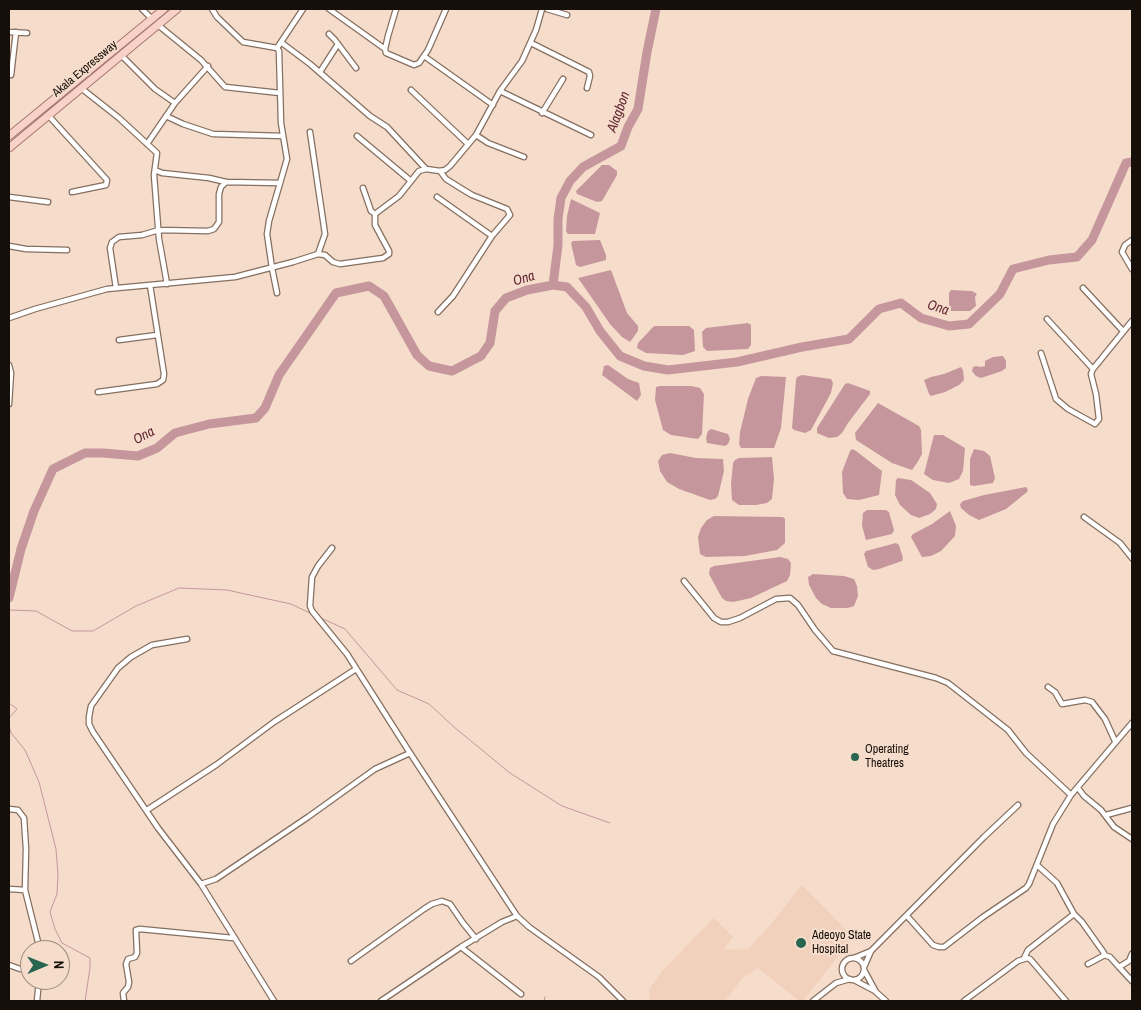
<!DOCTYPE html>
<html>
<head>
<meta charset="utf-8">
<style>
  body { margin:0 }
  #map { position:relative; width:1141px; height:1010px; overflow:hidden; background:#f6dccb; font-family:"Archivo Narrow",sans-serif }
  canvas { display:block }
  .frame { position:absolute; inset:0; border:10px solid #160e08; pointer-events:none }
  .north { position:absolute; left:20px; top:940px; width:50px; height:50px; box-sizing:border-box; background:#f6dccb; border:1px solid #9c8a7d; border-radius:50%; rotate:89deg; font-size:14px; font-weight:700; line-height:20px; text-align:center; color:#160e08 }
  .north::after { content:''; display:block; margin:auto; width:18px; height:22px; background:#296651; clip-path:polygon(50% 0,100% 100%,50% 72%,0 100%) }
</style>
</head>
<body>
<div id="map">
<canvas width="1141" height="1010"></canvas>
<div class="frame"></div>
<div class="north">N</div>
</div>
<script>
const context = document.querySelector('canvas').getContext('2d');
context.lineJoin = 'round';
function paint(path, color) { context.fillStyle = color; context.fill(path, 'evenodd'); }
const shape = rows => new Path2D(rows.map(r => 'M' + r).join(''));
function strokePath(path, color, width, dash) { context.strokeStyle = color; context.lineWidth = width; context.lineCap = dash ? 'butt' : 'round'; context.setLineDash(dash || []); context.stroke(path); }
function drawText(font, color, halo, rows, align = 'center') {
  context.font = font + ' "Archivo Narrow",sans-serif'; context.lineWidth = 4.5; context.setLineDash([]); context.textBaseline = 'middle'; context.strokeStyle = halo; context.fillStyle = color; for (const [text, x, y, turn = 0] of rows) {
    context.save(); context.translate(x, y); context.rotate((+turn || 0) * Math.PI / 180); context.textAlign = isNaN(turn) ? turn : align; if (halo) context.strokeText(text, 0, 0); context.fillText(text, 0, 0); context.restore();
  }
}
paint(shape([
  [802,885,853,937,803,1001,799,1001,758,968,742,979,725,1001,650,1001,649,989,663,970,714,918,733,937,723,950,748,949,770,925]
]), '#f2d1bc');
paint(shape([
  [602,165,609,165,617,171,617,175,602,201,597,202,577,194,576,191],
  [571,199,600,213,595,234,568,234,566,231,567,216],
  [600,240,606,255,606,260,580,267,576,265,571,243,573,241],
  [611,270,627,313,638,326,638,331,630,342,622,337,610,324,578,278],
  [951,290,972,291,977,294,975,297,976,306,970,311,951,311,949,307,949,293],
  [748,323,751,325,751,345,748,349,707,351,703,347,702,332,706,328],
  [654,326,689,326,694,330,695,351,683,355,665,354,646,353,637,348,638,343],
  [1003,356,1006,361,1006,368,1002,371,981,378,976,376,972,371,973,367,976,366,981,367,985,366,985,361,993,357],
  [608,365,628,379,639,383,641,395,637,401,602,375,604,366],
  [961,367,963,370,964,380,959,385,945,392,931,396,929,394,924,380,931,377,944,374],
  [802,375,831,379,833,383,831,393,811,430,805,433,794,430,792,428,796,380,797,377],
  [761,376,786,377,781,428,774,448,741,448,739,444,740,432,748,399,756,378],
  [848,383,870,391,870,394,848,423,842,433,837,437,829,438,817,433,817,428,845,384],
  [660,386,691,386,700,388,704,394,702,434,698,439,671,435,663,430,655,400,656,387],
  [878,403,919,426,921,430,922,454,917,463,912,470,892,463,856,440,855,433],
  [711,429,728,434,730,439,728,444,725,446,707,443,706,438,708,431],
  [934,435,943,435,965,448,963,471,959,479,949,483,933,480,924,474],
  [852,449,856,451,882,471,879,495,859,500,847,499,843,493,842,472,850,451],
  [974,449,984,451,990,456,995,478,993,483,974,486,970,485,970,459],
  [670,453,696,458,723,459,724,471,718,496,715,499,710,500,679,489,667,482,660,471,658,461,662,455],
  [772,457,774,479,772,499,767,503,756,505,739,505,732,500,731,484,733,463,735,460,739,458],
  [898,478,911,480,930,493,937,504,936,509,930,514,919,518,911,515,900,505,895,495,896,480],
  [1026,487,1028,490,1027,492,1006,509,979,520,969,515,961,508,960,504,963,501,984,495],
  [867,510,886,510,889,512,894,530,892,534,866,540,862,526,863,513],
  [950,511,956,526,955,536,941,551,931,556,922,557,911,537,913,534,932,524],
  [714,516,783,517,785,519,785,543,777,550,745,556,706,557,700,554,698,537,701,528,707,520],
  [896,543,899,545,903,558,902,561,879,569,873,570,868,567,864,554,866,551],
  [780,557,788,559,791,563,790,575,787,581,751,598,733,602,726,601,722,598,709,574,710,568,714,566],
  [813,574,844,576,854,579,857,586,858,596,854,606,848,608,831,608,822,604,816,598,809,585,808,577]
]), '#c5979d');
strokePath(shape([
  [9,610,36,611,72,631,93,631,136,606,179,588,227,590,291,604,312,614],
  [321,618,345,629,397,690,429,704,454,727,510,773,562,806,610,823],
  [9,703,17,709,9,718],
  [9,726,11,733,25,750,39,782,56,849,58,875,57,894,50,912,55,929,62,943,90,958,90,968,85,1001],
  [544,1001,545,997]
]), '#c5979d', 1);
strokePath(shape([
  [553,285,558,245,558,219,561,198,570,181,583,167,621,146,628,127,638,109,647,52,656,9],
  [9,598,21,549,34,511,53,469,85,453,103,453,138,456,157,448,175,433,209,424,256,418,265,408,279,375,336,293,369,286,384,296,417,355,429,366,452,371,481,356,490,343,495,311,506,298,527,290,553,285,567,287,586,307,600,331,620,356,644,366,668,370,737,362,802,347,849,339,879,309,901,303,921,318,949,326,969,324,1000,294,1013,269,1049,260,1077,257,1092,240,1126,163,1132,162]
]), '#c5979d', 9);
const street = shape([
  [142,9,152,19],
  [212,9,217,17,243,42,277,48],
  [329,9,385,49],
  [396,9,388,36,385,49,386,53,414,65,419,63,428,50,446,9],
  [547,9,567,15],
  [158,25,201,60,225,87,280,93],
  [9,32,27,33],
  [329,34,335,40,356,68],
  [282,43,310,64,370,116,387,127,426,169,440,171,445,170,450,166,476,135,500,91,522,61,536,30,542,9],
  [531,43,589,72,590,76,587,88],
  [121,55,155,89,175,103],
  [424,56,493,105],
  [320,72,338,44],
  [11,75,16,32],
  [81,88,119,118,157,153,154,175,159,239,167,284],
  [411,90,468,144],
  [500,91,591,135],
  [542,113,563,79],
  [48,115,107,180,106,185,72,192],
  [166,116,183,124,213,134,283,136],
  [310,132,325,234,318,254],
  [476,135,488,143,524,157],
  [357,136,411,181],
  [147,144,175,103,208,66],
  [155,170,162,173,209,178,226,182,280,183],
  [363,188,371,211,375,214],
  [9,197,48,202],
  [437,197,492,236],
  [1132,240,1125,245,1122,252,1132,269],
  [9,246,26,249,67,250],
  [116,288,110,248,112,242,119,237,142,235,159,230,208,231,214,229,219,222,219,194,221,187,226,182],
  [1083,288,1123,331],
  [277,293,272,268,267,234,269,221,287,159,281,123,279,51,277,48,303,9],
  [438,312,453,296,492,236,510,215,507,209,472,195,462,189,446,179,440,171],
  [9,318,35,309,107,289,235,277,293,262,318,254,325,255,333,262,340,264,383,258,389,254,389,251,375,225,375,214,399,196,419,171,426,169],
  [1047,319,1093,369],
  [119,340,157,335],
  [1041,353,1056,399,1068,409,1095,424,1099,419,1096,394,1091,374,1093,369,1132,321],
  [9,365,11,373,9,404],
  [98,392,157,384,163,380,164,374,150,285],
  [1084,517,1120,543,1132,558],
  [332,548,318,566,312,577,310,606,312,611,347,654,410,753,517,916,529,927,599,977,623,1001],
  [684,581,714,618,721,622,728,622,740,618,776,599,790,598,798,605,815,630,833,651,936,678,948,683,1008,730,1026,753,1071,795],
  [187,639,152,645,131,657,118,668,91,706,89,717,89,724,93,732,158,828,201,884,274,1001],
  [1048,687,1055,692,1062,704,1085,700,1092,702,1105,719,1115,741],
  [1078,788,1084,796,1101,810,1114,827,1132,839],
  [9,809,18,810,24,818,26,849,25,890,9,889],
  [147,810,216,765,274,722,356,669],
  [1106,815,1132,808],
  [1037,865,1057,883,1074,914,1082,922,1104,953,1103,956,1088,964],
  [201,884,216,879,308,817,375,769,410,753],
  [25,890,40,950],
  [907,916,933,945,939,947,944,947,983,917,1026,888,1029,884,1053,824,1071,795,1132,723],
  [461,947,521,994],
  [1104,955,1110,957,1119,967,1129,961,1132,954],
  [854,958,871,951],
  [1024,958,1028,950,1074,914],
  '842 969a11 11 0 1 1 22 0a11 11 0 1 1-22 0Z',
  [351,961,424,909,432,904,442,901,450,904,463,923,476,939],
  [9,965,20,969,30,968],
  [864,967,871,951,984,837,1018,805],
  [1119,967,1132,981],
  [864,970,876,992,886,1001],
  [854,980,875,991],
  [37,1001,39,980],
  [124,1001,123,993,128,987,129,982,126,964,128,959,135,957,137,953,136,930,140,929,233,938],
  [381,1001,461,947,502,922,517,916],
  [813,1001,836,983,850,979],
  [964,1001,1018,961,1027,958,1030,959,1066,1001]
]);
const primary = shape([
  [9,136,164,9],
  [9,148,177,9]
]);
strokePath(street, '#856f60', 7);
strokePath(primary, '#a6796d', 9);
strokePath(street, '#fff', 4.5);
strokePath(primary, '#f8d1c8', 7);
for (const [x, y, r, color] of [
  [855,757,5,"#296651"],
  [801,943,6,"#296651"]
]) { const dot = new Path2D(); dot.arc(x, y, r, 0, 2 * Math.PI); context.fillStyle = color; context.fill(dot); strokePath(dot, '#f6dccb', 2); }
drawText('12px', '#160e08', '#f6dccb', [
  ["Akala Expressway",85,69,-40]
]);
drawText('12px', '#160e08', '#f6dccb', [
  ["Operating",865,750],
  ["Theatres",865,764],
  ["Adeoyo State",812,936],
  ["Hospital",812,950]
], 'left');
drawText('italic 14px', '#632834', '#f6dccb', [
  ["Alagbon",619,112,-70],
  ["Ona",524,279,-16],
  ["Ona",938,308,18],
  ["Ona",144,436,-28]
]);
</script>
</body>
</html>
